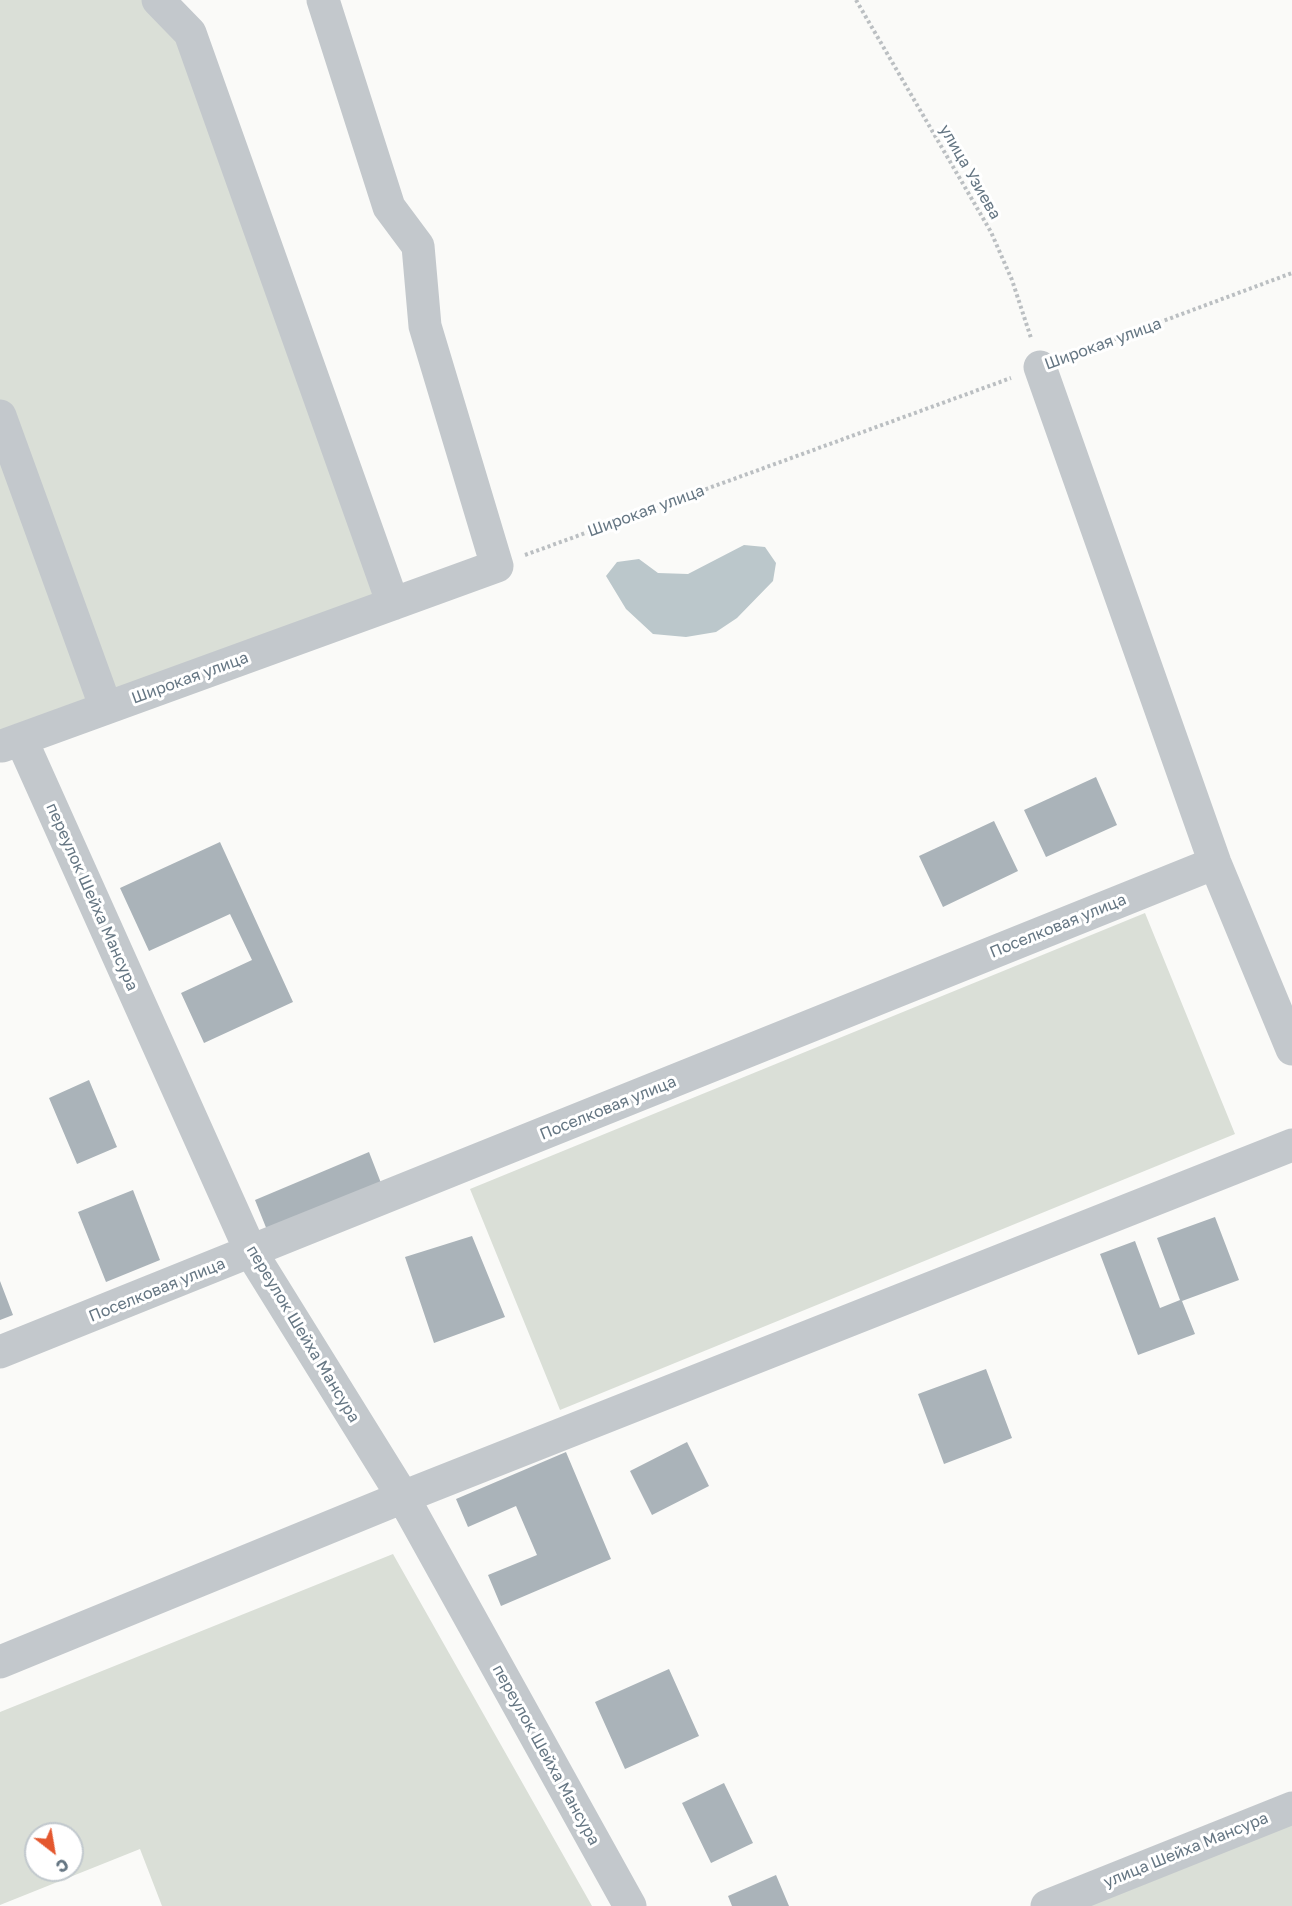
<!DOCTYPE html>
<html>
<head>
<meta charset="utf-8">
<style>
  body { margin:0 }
  #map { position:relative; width:1292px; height:1906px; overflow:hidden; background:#fafaf8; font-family:"Golos Text",sans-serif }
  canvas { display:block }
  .north { position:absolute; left:24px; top:1822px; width:60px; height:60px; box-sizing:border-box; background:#fff; border:2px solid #c1c8cd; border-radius:50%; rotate:149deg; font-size:16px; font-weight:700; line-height:24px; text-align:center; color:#657683 }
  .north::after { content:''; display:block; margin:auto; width:21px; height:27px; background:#e4572e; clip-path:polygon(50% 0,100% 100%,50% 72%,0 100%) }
</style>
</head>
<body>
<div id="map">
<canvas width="1292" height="1906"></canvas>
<div class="north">С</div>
</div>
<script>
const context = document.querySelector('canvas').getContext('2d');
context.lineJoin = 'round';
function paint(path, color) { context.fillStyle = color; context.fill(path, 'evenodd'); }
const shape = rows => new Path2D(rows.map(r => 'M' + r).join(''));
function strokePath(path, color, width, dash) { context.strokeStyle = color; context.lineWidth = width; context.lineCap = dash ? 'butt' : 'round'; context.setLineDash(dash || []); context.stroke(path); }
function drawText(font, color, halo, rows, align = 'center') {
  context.font = font + ' "Golos Text",sans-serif'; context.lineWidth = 6; context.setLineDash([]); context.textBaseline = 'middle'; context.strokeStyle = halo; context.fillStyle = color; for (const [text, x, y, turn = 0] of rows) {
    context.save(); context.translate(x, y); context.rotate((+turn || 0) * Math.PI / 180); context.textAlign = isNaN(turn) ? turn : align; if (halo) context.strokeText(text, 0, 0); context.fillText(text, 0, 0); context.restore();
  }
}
paint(shape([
  [0,0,158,0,190,33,393,604,0,747],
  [1145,913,1235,1134,560,1410,470,1189],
  [393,1554,592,1906,162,1906,140,1849,0,1905,0,1712],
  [36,1834,72,1834,72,1870,36,1870],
  [1292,1820,1292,1906,1077,1906]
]), '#dadfd7');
paint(shape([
  [744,545,765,547,776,563,773,581,737,618,716,632,686,637,653,634,626,609,606,576,617,562,639,559,658,573,688,574]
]), '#bbc7cb');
paint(shape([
  [1096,777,1117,825,1046,857,1024,810],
  [994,821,1018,871,943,907,919,856],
  [220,842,293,1002,204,1043,181,993,252,960,230,914,149,951,120,888],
  [89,1080,117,1147,77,1164,49,1098],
  [369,1152,381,1183,267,1230,255,1200],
  [133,1190,160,1260,106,1282,78,1212],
  [1215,1217,1239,1280,1182,1301,1195,1334,1138,1355,1100,1254,1135,1241,1160,1308,1180,1300,1157,1238],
  [472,1236,505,1317,434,1343,405,1257],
  [0,1281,13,1315,0,1320],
  [986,1369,1012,1438,944,1464,918,1394],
  [687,1442,709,1486,652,1515,630,1471],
  [566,1452,611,1559,501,1606,488,1575,537,1555,516,1506,468,1527,456,1499],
  [669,1669,699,1736,625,1769,595,1702],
  [724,1783,753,1843,711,1863,682,1803],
  [776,1875,789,1906,732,1906,728,1896]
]), '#aab3b9');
strokePath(shape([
  [856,0,991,232,1012,280,1031,338],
  [1069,356,1292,273],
  [525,555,1011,378]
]), '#bbbfc2', 4, [3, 3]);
strokePath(shape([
  [158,0,190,33,393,604],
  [1040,367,1215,863,1292,1049],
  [0,416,106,708],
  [21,739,251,1252,403,1497,630,1906],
  [2,746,497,566,425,326,418,246,389,207,323,0],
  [0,1352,1215,863],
  [0,1662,403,1497,1292,1145],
  [1047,1906,1292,1808]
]), '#c3c8cc', 33);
drawText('16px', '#657683', '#fff', [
  ["улица Узиева",970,172,60],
  ["Широкая улица",1103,344,-20],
  ["Широкая улица",646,511,-20],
  ["Широкая улица",190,678,-20],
  ["переулок Шейха Мансура",92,897,66],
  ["Поселковая улица",1058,926,-22],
  ["Поселковая улица",608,1108,-22],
  ["Поселковая улица",157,1290,-22],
  ["переулок Шейха Мансура",303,1334,59],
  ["переулок Шейха Мансура",546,1755,61],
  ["улица Шейха Мансура",1186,1850,-22]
]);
</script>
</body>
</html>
